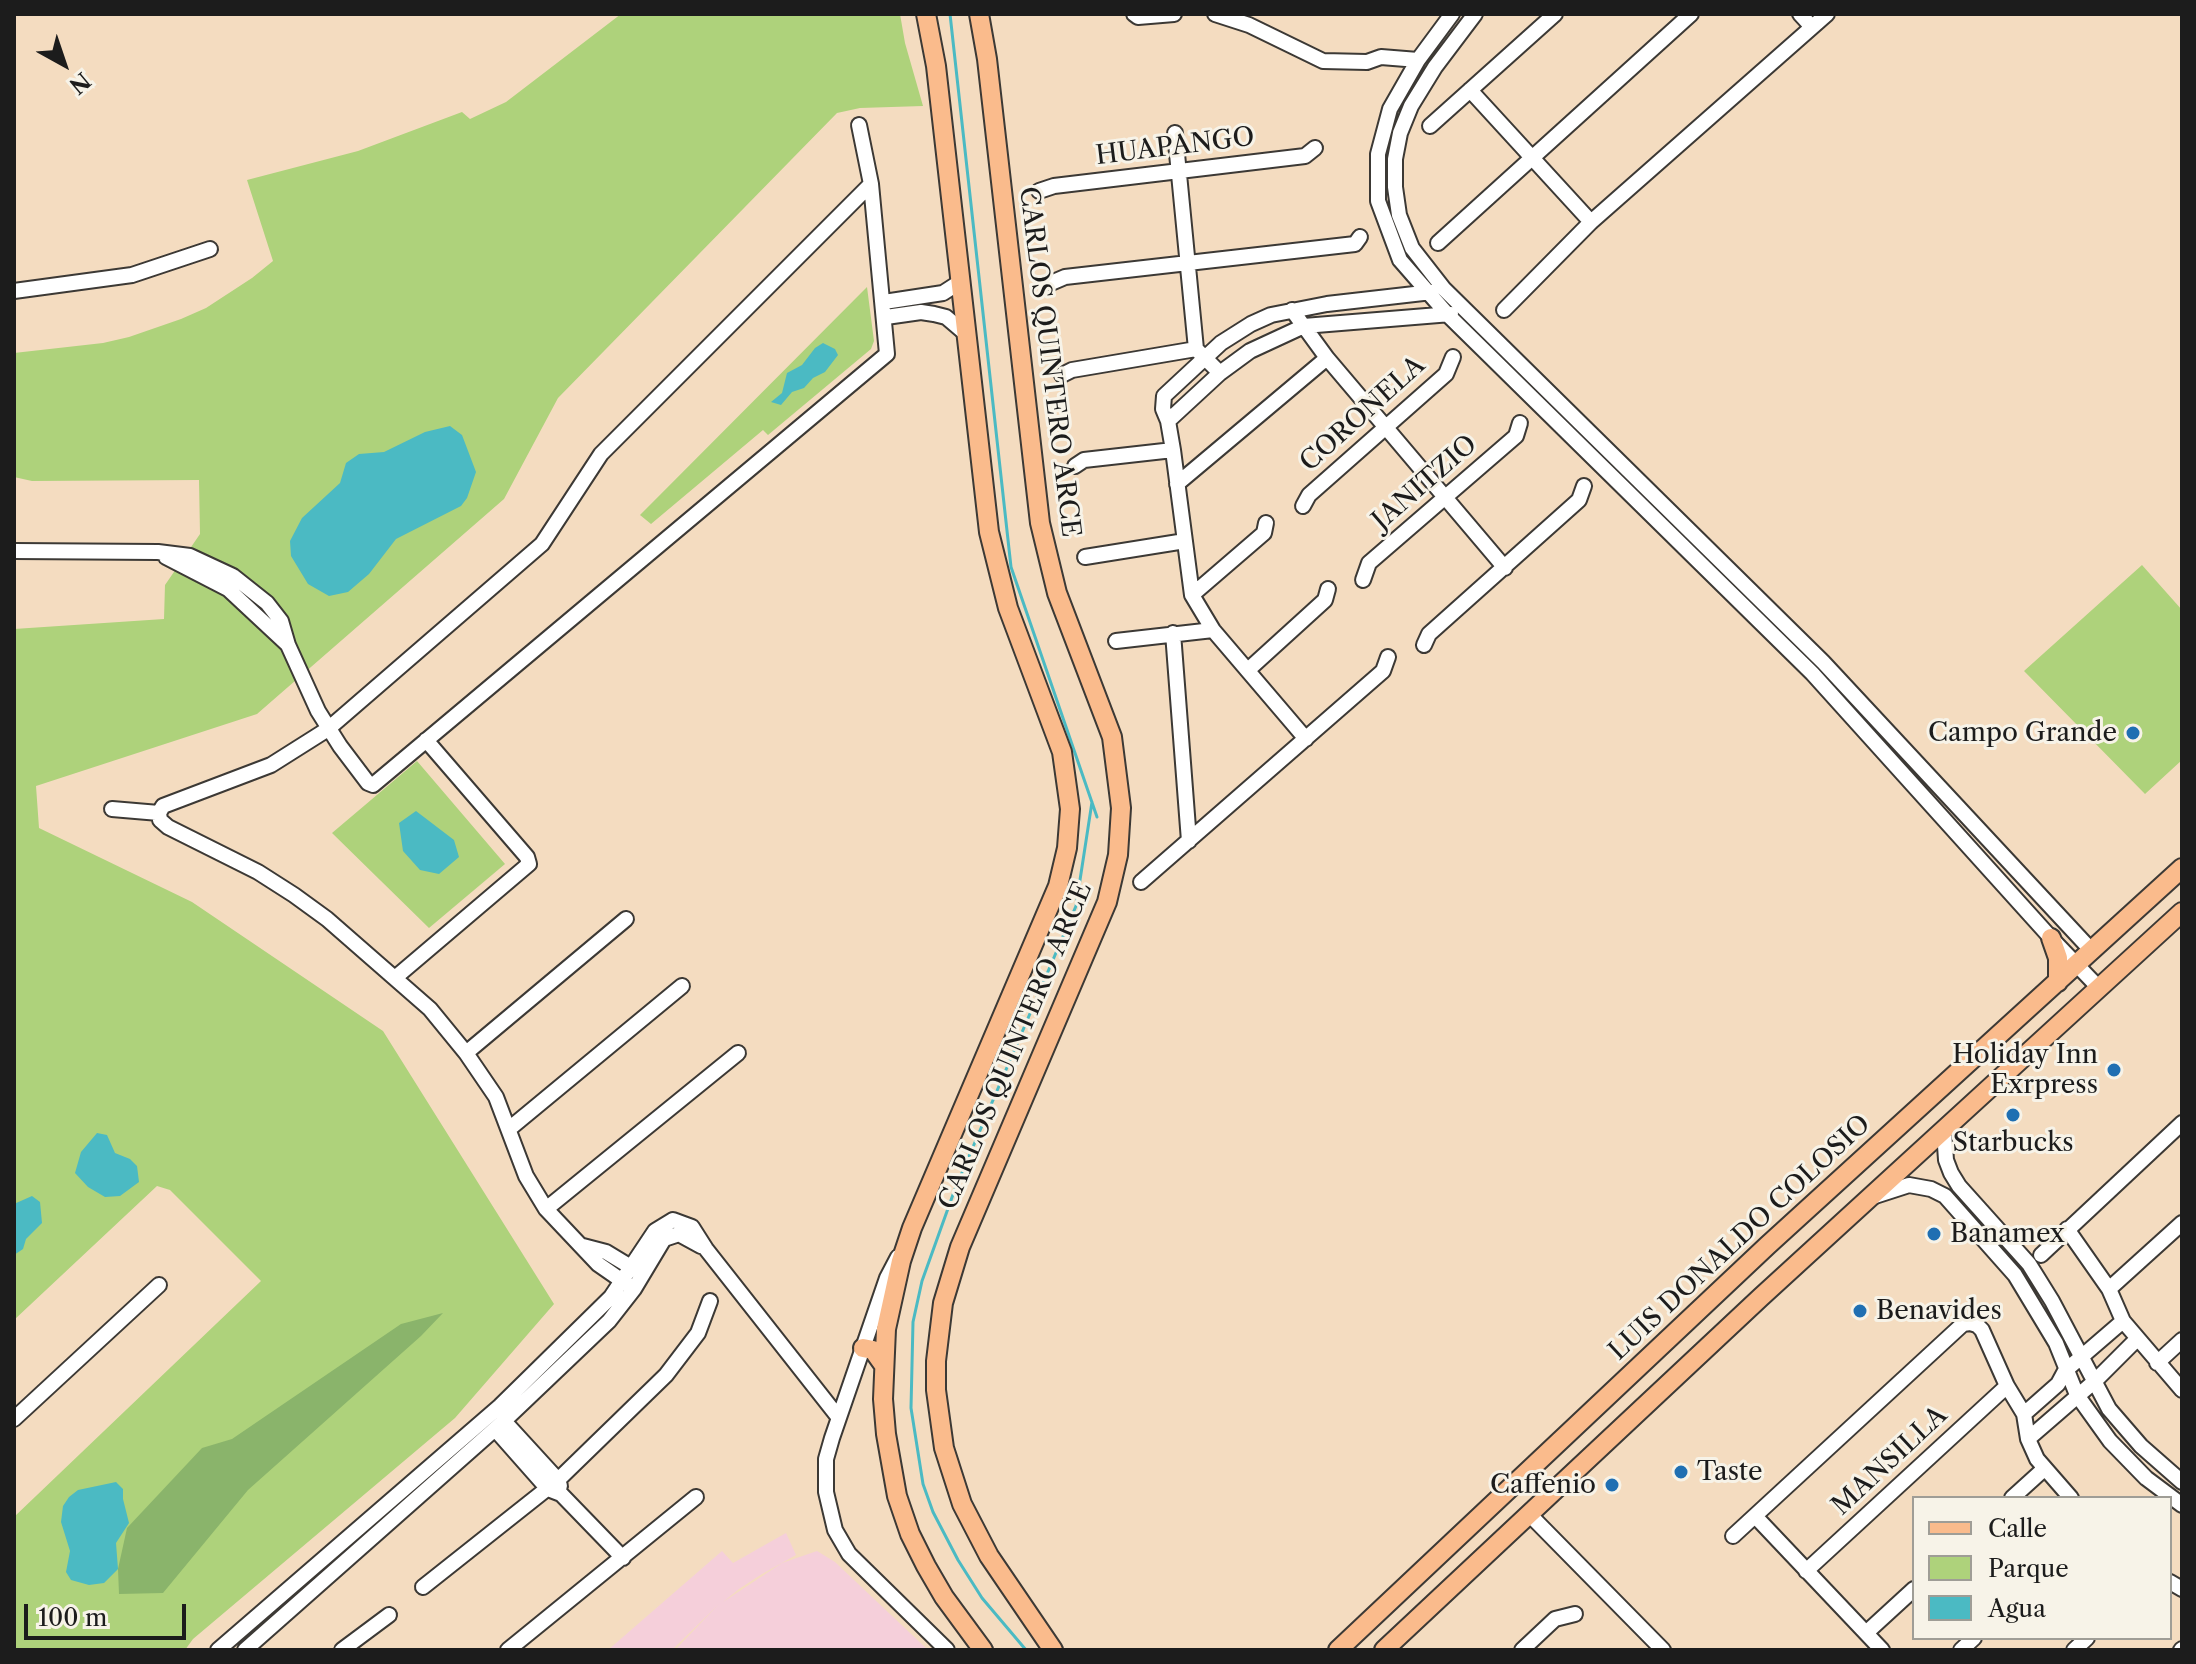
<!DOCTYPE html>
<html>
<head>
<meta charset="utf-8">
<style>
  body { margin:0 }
  #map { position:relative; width:2196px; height:1664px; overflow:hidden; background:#f4dcc0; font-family:"Libre Caslon Text",serif }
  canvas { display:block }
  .frame { position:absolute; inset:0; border:16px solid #1c1c1c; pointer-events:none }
  .legend { position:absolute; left:1912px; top:1496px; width:260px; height:144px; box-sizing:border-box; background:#f7f3e8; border:2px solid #9f9d96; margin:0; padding:10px 14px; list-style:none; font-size:24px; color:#1c1c1c }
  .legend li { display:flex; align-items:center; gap:16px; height:40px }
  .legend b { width:40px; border:2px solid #9f9d96 }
  .north { position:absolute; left:24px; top:24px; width:80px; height:80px; -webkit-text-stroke:6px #f7f3e8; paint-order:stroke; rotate:140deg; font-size:22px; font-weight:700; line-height:32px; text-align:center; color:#1c1c1c }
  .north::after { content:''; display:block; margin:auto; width:28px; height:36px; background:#1c1c1c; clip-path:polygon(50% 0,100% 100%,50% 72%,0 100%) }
  .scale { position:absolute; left:24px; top:1604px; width:162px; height:36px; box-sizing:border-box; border:4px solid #1c1c1c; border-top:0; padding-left:10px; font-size:24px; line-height:28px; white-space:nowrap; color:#1c1c1c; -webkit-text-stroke:6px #f7f3e8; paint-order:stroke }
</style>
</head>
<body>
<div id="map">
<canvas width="2196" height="1664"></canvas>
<div class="frame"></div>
<ul class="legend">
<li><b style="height:10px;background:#fabb8c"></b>Calle</li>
<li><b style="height:22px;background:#aed27b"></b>Parque</li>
<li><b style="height:22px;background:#4bbac3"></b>Agua</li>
</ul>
<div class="north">N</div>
<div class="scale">100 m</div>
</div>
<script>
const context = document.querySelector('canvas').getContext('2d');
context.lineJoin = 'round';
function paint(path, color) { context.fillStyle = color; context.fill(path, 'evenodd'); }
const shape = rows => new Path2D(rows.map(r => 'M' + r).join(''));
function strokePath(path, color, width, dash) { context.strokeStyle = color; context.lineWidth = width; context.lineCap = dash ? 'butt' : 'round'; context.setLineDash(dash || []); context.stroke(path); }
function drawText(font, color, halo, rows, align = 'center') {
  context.font = font + ' "Libre Caslon Text",serif'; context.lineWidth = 6; context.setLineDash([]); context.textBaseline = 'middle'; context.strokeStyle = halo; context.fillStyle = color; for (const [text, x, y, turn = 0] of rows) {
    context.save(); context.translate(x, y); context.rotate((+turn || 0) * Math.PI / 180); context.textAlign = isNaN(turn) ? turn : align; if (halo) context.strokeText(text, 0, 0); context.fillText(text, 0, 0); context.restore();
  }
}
paint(shape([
  [786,1533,796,1555,762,1574,739,1589,723,1602,782,1563,817,1551,835,1562,928,1650,675,1650,719,1604,672,1650,608,1650,722,1551,733,1563]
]), '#f5cfda');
paint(shape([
  [621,14,900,14,905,43,923,106,860,108,837,113,558,398,504,499,257,714,36,786,39,828,192,902,383,1031,554,1304,455,1418,193,1639,185,1650,14,1650,14,1517,261,1281,170,1190,157,1186,14,1320,14,629,164,619,165,585,200,534,199,480,32,481,14,477,14,353,103,343,129,337,181,319,206,308,252,278,273,261,247,180,358,151,462,112,470,119,506,102],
  [867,287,874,341,871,349,768,435,763,430,651,524,640,515],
  [2142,565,2182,610,2182,760,2145,794,2024,671],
  [417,761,505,864,429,928,332,833]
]), '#aed27b');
paint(shape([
  [443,1313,421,1336,248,1490,163,1593,119,1594,118,1569,127,1528,202,1448,232,1439,401,1324]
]), '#8ab46b');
paint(shape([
  [823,343,835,349,838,355,825,372,813,378,804,388,792,392,781,405,771,402,782,393,787,373,802,365,815,348],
  [450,426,462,435,476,472,467,498,461,506,396,539,369,574,348,592,329,596,308,584,291,556,290,541,302,518,340,483,346,463,359,454,384,452,425,432],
  [416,811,454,840,459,857,439,874,420,870,403,851,399,823],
  [97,1133,107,1135,115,1153,130,1159,137,1166,139,1182,120,1196,105,1197,88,1187,75,1173,81,1152],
  [32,1196,40,1202,42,1223,26,1239,23,1249,14,1255,14,1204],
  [116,1482,123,1489,123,1499,129,1523,116,1543,118,1569,104,1583,89,1585,71,1580,66,1572,70,1551,61,1522,63,1506,69,1497,78,1490]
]), '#4bbac3');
strokePath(shape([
  [950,14,1011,567,1097,817],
  [1026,1650,982,1598,958,1560,933,1512,923,1484,911,1408,913,1322,922,1281,955,1189,1076,906,1092,802]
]), '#4bbac3', 3);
const minor = shape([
  [1134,14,1138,17,1174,14],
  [1215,14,1249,25,1323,61,1367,62,1381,57,1418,60],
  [1452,14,1418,60,1390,109,1378,154,1378,201,1400,260,1448,315,1812,673,2051,938,2099,988],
  [1475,14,1435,67,1411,106,1400,133,1395,159,1395,187,1399,215,1412,248,1444,289,1823,662,2092,951],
  [1800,14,1812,27],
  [1470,90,1591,222],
  [1430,126,1555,14],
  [1175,133,1196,349,1220,373],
  [1039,191,1054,186,1305,156,1315,148],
  [1438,243,1691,14],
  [1051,283,1065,277,1355,244,1360,237],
  [14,291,132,275,210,249],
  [884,302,943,293,960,282],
  [1292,310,1327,358,1505,568],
  [1504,310,1591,222,1827,14],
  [886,317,921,312,934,314,946,317,966,334],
  [1062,375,1072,370,1196,349],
  [1168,421,1220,373,1250,351,1304,326,1451,314],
  [1075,466,1084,460,1173,450],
  [1177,484,1327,358],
  [1303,506,1309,495,1446,374,1453,357],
  [14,551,158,552,190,556,233,576,267,603,281,621,288,645,318,711,340,746,368,783,373,785,887,354,871,184,859,125],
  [166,557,228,589,287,644],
  [1085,557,1185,541],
  [1363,580,1369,563,1516,436,1520,423],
  [1192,595,1264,533,1266,523],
  [1173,633,1189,841],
  [1116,641,1213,630],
  [1424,645,1429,634,1579,500,1584,486],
  [1248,670,1325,600,1328,589],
  [1306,739,1213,630,1192,595,1173,450,1168,421,1163,409,1164,396,1221,343,1251,324,1271,315,1327,304,1432,292],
  [112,809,159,813],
  [159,813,163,806,271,765,328,729,542,544,601,454,871,184],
  [159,813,160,820,168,827,258,872,294,895,327,919,430,1009,466,1053,496,1097,526,1176,546,1209,598,1264,634,1289],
  [1141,882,1383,671,1388,657],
  [396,977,529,864,527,857,426,740],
  [466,1053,626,919],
  [509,1129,682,986],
  [1944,1131,1946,1160,1951,1173,1959,1186,2029,1264,2052,1301,2109,1409,2141,1446,2182,1482],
  [1875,1196,1909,1185,1931,1189,1945,1196,2015,1275,2056,1343,2077,1395,2110,1441,2146,1478,2182,1505],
  [546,1209,738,1053],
  [2067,1229,2109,1289,2123,1321,2182,1390],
  [583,1246,606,1252,639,1272],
  [2041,1255,2182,1123],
  [898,1257,887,1278,832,1438,826,1459,826,1492,835,1530,849,1554,947,1650],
  [2109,1289,2182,1223],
  [2157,1363,2182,1340],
  [2024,1414,2058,1384,2065,1371,2123,1321],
  [14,1419,159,1285],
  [504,1421,558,1480,560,1486],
  [495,1429,548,1489,561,1494,623,1558],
  [2028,1439,2095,1381,2137,1339],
  [2012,1498,2044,1469],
  [1530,1515,1663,1650],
  [1755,1516,1882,1650],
  [1733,1536,1963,1324,1970,1323,1977,1325,1982,1330,2007,1386,2024,1414,2028,1439,2037,1459,2071,1498],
  [1806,1571,2007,1386],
  [2170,1582,2182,1589],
  [423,1587,558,1480,666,1375,698,1333,710,1301],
  [1866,1633,1914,1589],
  [218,1650,500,1406,611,1297,655,1231,673,1220,692,1227,706,1249,839,1418],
  [245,1650,504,1421,609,1321,634,1289,664,1239,679,1234,701,1246],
  [342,1650,389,1615],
  [508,1650,696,1497],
  [1522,1650,1555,1619,1575,1614],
  [1961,1650,1974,1638],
  [2074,1650,2087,1638],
  [2181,1650,2182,1649]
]);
const major = shape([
  [926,14,936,66,989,532,1008,608,1062,752,1070,809,1067,848,1058,886,912,1228,901,1261,886,1329,883,1399,886,1434,897,1496,910,1534,926,1566,944,1597,983,1650],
  [979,14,987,59,1040,523,1057,593,1112,737,1121,808,1118,855,1107,902,960,1247,943,1303,936,1361,936,1390,944,1448,962,1504,989,1556,1053,1650],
  [2051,938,2058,958,2058,982],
  [863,1348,873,1350,883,1364],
  [1338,1650,1768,1245,2182,868],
  [1384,1650,1761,1297,2182,912]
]);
strokePath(minor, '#3c3935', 18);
strokePath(major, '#3c3935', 22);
strokePath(minor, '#fff', 14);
strokePath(major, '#fabb8c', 18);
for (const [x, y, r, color] of [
  [2133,733,8,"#1f6fb2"],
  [2114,1070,8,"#1f6fb2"],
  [2013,1115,8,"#1f6fb2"],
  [1934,1234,8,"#1f6fb2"],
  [1860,1311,8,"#1f6fb2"],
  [1681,1472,8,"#1f6fb2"],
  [1612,1485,8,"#1f6fb2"]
]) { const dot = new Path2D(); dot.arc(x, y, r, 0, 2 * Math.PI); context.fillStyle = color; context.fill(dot); strokePath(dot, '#f7f3e8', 3); }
drawText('26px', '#1c1c1c', '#f7f3e8', [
  ["HUAPANGO",1175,147,-7],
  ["CARLOS QUINTERO ARCE",1049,362,83],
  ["CORONELA",1363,414,-42],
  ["JANITZIO",1425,483,-41],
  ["CARLOS QUINTERO ARCE",1016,1046,-67],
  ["LUIS DONALDO COLOSIO",1740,1238,-43],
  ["MANSILLA",1890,1461,-43]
]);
drawText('26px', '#1c1c1c', '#f7f3e8', [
  ["Campo Grande",2117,733],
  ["Holiday Inn",2098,1055],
  ["Exrpress",2098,1085],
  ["Starbucks",2013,1143,"center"],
  ["Banamex",1950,1234,"left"],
  ["Benavides",1876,1311,"left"],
  ["Taste",1697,1472,"left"],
  ["Caffenio",1596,1485]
], 'right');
</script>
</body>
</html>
